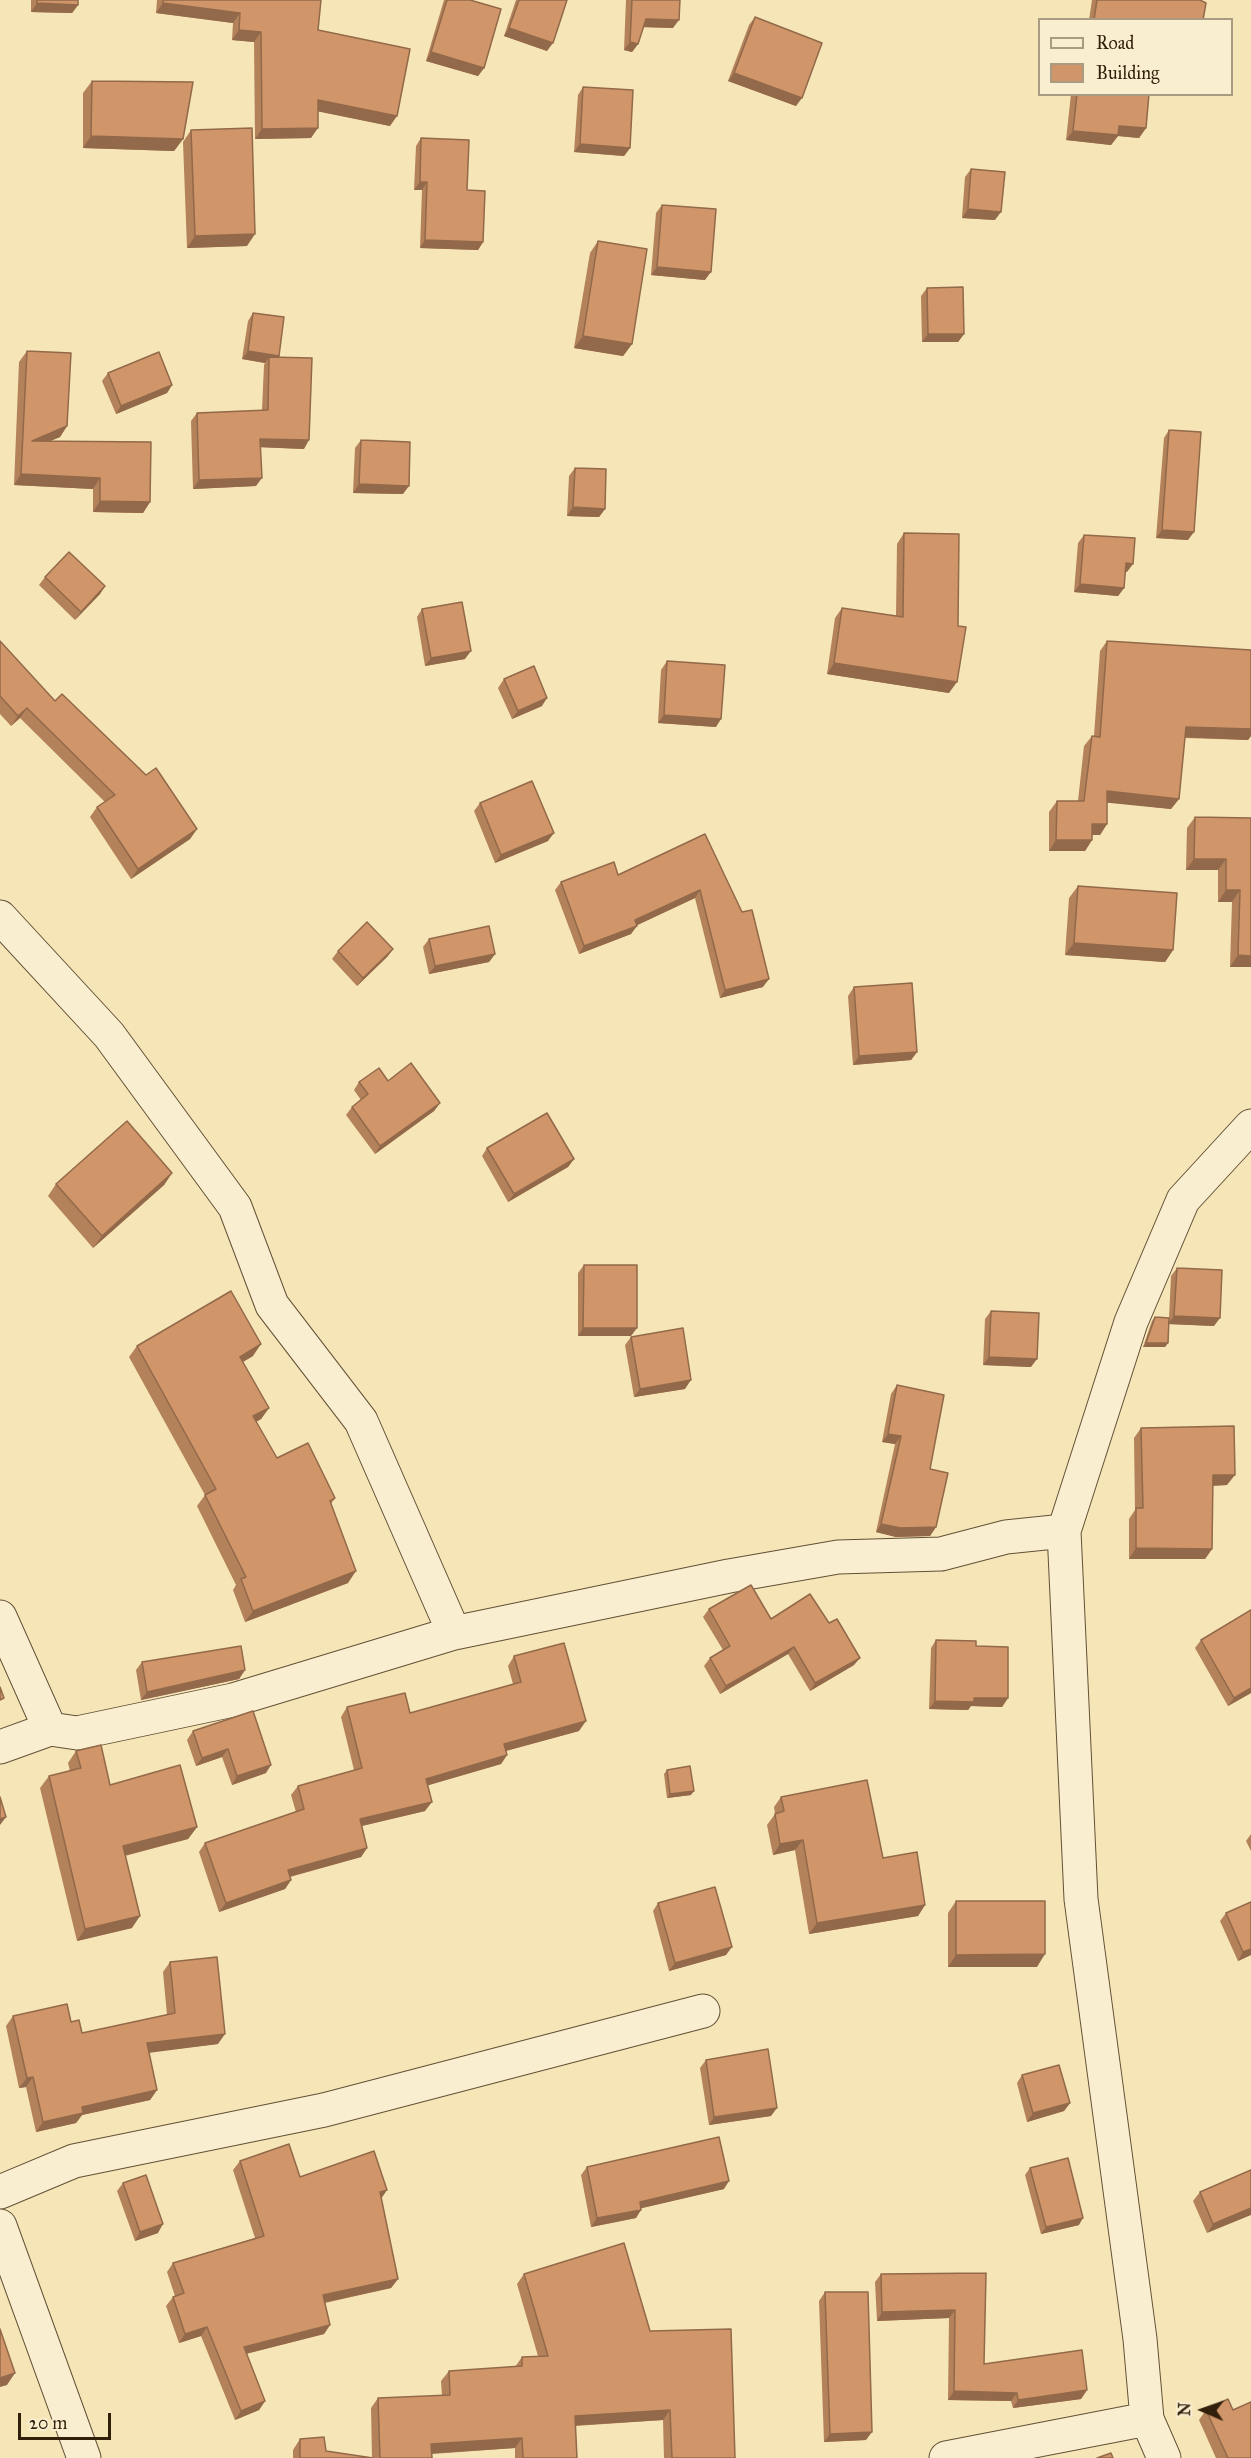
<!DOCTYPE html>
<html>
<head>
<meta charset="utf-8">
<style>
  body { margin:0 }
  #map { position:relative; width:1251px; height:2458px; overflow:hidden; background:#f6e5b6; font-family:"IM FELL Great Primer",serif }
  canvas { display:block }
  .legend { position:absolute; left:1038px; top:18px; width:195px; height:78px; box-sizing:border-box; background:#f9eed0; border:2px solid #a99b81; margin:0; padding:8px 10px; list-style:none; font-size:18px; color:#321f0b }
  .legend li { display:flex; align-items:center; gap:12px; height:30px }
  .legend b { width:30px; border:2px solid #a99b81 }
  .north { position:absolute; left:1173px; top:2380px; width:60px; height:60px; -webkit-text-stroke:4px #f9eed0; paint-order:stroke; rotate:272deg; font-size:16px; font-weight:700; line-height:24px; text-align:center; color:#321f0b }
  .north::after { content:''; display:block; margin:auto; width:21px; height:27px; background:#321f0b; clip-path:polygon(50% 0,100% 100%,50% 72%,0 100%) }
  .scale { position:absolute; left:18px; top:2413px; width:93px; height:27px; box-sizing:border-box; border:3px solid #321f0b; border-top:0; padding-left:8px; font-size:18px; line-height:21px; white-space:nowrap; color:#321f0b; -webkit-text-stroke:4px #f9eed0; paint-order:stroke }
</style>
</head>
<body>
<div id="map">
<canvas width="1251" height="2458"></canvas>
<ul class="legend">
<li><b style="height:8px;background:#f9eed0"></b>Road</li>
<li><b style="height:16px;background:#d09669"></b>Building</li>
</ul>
<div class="north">N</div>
<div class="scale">20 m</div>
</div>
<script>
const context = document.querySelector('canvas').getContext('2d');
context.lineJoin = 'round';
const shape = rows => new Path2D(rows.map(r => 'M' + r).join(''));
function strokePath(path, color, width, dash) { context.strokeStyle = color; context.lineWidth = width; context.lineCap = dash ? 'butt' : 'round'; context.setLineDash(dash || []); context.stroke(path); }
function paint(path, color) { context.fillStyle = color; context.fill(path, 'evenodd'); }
const minor = shape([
  [0,917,109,1035,235,1207,272,1305,361,1421,454,1633],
  [0,1617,50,1729],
  [0,1747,50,1729,77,1733,233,1700,454,1633,729,1576,838,1557,941,1554,1006,1537,1064,1531],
  [0,2192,74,2161,324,2110,703,2011],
  [0,2226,84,2458],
  [946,2458,1147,2419],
  [1164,2458,1147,2419,1140,2339,1081,1899,1064,1531,1131,1322,1183,1200,1251,1126]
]);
strokePath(minor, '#635036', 35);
strokePath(minor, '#f9eed0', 33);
paint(shape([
  [31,0,78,0,78,5,72,13,31,12],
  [157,0,321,0,318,30,390,126,318,111,311,138,255,139,254,42,232,40,233,23,156,13],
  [444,0,470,0,484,68,478,76,426,61],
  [516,0,567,0,547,51,504,36],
  [626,0,680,0,673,28,643,27,638,44,632,52,624,50],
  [1092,0,1200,0,1203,20,1089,20],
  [755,17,796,106,728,81,749,25],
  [92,81,183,139,174,151,83,148,83,93],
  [583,87,630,148,624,156,574,152,578,95],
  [1071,94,1149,94,1146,128,1139,138,1118,136,1111,145,1066,140],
  [191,130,247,246,187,248,183,142],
  [421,138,467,190,483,242,478,250,420,248,422,190,414,190,416,146],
  [971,169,995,220,962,218,965,177],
  [662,205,705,280,651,275,656,213],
  [598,241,632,344,623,356,574,348,590,253],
  [927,288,964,334,958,342,922,342,921,296],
  [253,313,279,356,278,357,304,449,261,447,256,486,193,489,191,421,197,413,262,410,264,365,265,363,242,359,248,321],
  [27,351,67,426,60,437,50,441,150,502,143,513,93,512,93,489,14,485,19,362],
  [108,373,172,385,167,393,116,414,102,381],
  [1169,430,1188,540,1156,538,1164,438],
  [361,440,403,494,353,493,355,448],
  [575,468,605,509,599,517,567,516,569,476],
  [904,533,949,693,827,674,835,618,842,608,896,616,897,544],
  [1084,535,1127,572,1125,572,1124,588,1118,596,1074,592,1078,543],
  [45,577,105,586,100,594,75,620,39,585],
  [422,609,465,659,425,666,417,617],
  [0,641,55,701,197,829,190,839,131,879,90,817,97,807,105,802,20,718,11,726,0,714],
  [1107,641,1251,650,1251,736,1248,740,1185,738,1179,799,1171,809,1107,802,1107,824,1100,835,1092,835,1092,840,1085,851,1049,851,1049,812,1057,801,1078,801,1084,746,1092,736,1094,736,1100,651],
  [667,661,716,727,658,723,661,670],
  [504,679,542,706,512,719,498,688],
  [480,803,548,841,495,863,474,811],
  [1195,817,1251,818,1251,967,1230,967,1232,902,1218,902,1218,870,1186,870,1187,828],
  [705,834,763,987,720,998,695,898,637,925,631,934,579,954,555,890,561,882,618,875],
  [1078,886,1173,950,1165,962,1065,955,1069,898],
  [429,939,495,954,489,962,429,974,423,947],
  [393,949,387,957,357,986,332,959,338,951],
  [854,987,917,1052,911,1060,853,1065,848,996],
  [359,1082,440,1103,434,1111,375,1154,346,1115,352,1107,361,1100,354,1090],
  [487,1148,574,1159,568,1167,508,1202,482,1156],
  [172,1173,164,1185,93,1248,48,1196,56,1184],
  [584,1265,631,1336,578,1336,578,1273],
  [1177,1268,1214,1326,1169,1324,1168,1343,1165,1347,1143,1347,1152,1321,1155,1317,1169,1318,1171,1276],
  [991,1311,1031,1367,983,1365,985,1319],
  [631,1337,685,1389,634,1397,625,1345],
  [137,1346,253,1356,243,1362,269,1408,261,1419,256,1422,277,1458,335,1498,331,1504,348,1583,245,1622,233,1590,236,1585,197,1506,205,1495,129,1357],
  [897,1385,930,1469,936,1527,930,1536,896,1537,876,1532,895,1444,882,1442,891,1394],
  [1141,1428,1227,1485,1212,1486,1212,1549,1205,1559,1129,1559,1129,1519,1135,1510,1134,1438],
  [709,1609,771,1619,854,1665,810,1691,788,1654,720,1694,704,1666,710,1658,723,1650,703,1617],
  [936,1640,976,1646,1008,1698,1002,1707,971,1706,968,1710,929,1709,931,1648],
  [1201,1640,1251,1693,1228,1706,1195,1648],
  [514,1656,579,1731,506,1751,507,1755,501,1764,428,1785,425,1811,362,1826,367,1848,361,1857,290,1877,291,1880,285,1889,219,1912,199,1852,205,1843,296,1812,291,1795,298,1786,354,1770,341,1717,347,1707,410,1713,513,1684,508,1666],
  [142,1662,245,1670,239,1679,141,1700,136,1670],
  [253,1711,266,1773,232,1785,222,1757,196,1766,187,1740,193,1731],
  [76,1751,110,1785,197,1827,188,1839,125,1856,132,1928,77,1941,40,1788,49,1776,70,1771,68,1763],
  [667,1770,691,1795,667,1798,664,1774],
  [781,1797,883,1858,925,1905,918,1916,809,1934,795,1850,773,1855,767,1825,775,1814,774,1807],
  [1251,1834,1251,1851,1246,1841],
  [956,1901,1037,1967,948,1967,948,1913],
  [1251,1902,1251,1955,1238,1961,1220,1921,1226,1913],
  [658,1903,726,1955,669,1971,653,1911],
  [170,1962,218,2044,149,2052,157,2090,150,2100,82,2115,76,2123,36,2132,26,2087,19,2088,6,2026,13,2016,71,2022,82,2033,167,2015,163,1972],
  [706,2060,771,2116,709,2125,700,2068],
  [1022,2075,1070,2103,1064,2111,1027,2122,1017,2083],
  [240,2161,381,2199,398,2279,391,2288,325,2303,330,2325,324,2334,246,2354,265,2401,259,2410,235,2420,201,2336,179,2343,166,2306,173,2297,175,2296,167,2272,173,2263,255,2238,233,2170],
  [587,2167,724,2189,641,2208,636,2218,591,2227,581,2175],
  [1030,2168,1079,2225,1041,2234,1025,2175],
  [1251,2170,1207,2233,1193,2201,1200,2192],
  [123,2183,158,2233,135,2241,117,2191],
  [986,2273,984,2364,1087,2390,1081,2399,1013,2408,1011,2401,948,2400,949,2318,877,2321,875,2282,881,2274],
  [524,2274,650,2331,735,2458,664,2458,663,2420,575,2426,577,2458,515,2458,515,2448,432,2454,432,2458,293,2458,293,2450,300,2439,326,2451,372,2458,371,2408,378,2398,442,2396,441,2381,449,2371,515,2367,522,2357,538,2356,517,2284],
  [825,2292,866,2440,824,2442,819,2301],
  [1206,2410,1233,2410,1251,2458,1216,2458,1199,2420]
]), '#b3815a');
paint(shape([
  [37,3,78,5,72,13,31,12],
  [163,3,240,13,233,23,156,13],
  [646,19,679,20,673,28,640,27],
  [509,28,553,43,547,51,504,36],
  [239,30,261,32,254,42,232,40],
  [630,42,638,44,632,52,624,50],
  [431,52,484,68,478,76,426,61],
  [734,73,802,98,796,106,728,81],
  [318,100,397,116,390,126,311,110],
  [1119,126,1146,128,1139,138,1118,136,1111,145,1066,140,1073,131],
  [318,128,311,138,255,139,262,129],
  [91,136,183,139,174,151,83,148],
  [580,144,630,148,624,156,574,152],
  [420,182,427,182,422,190,414,190],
  [968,209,1001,212,995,220,962,218],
  [255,234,247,246,187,248,195,236],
  [425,240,483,242,478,250,420,248],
  [657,267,711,272,705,280,651,275],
  [928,334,964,334,958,342,922,342],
  [583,336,632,344,623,356,574,348],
  [248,351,279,356,273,364,269,357,265,363,242,359],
  [172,385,167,393,116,414,121,406],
  [67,426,60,437,24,452,32,441],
  [260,439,309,440,304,449,254,447],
  [21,474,100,478,93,489,14,485],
  [262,478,256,486,193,489,199,480],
  [359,484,409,486,403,494,353,493],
  [100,501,150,502,143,513,93,512],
  [573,507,605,509,599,517,567,516],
  [1162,530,1194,532,1188,540,1156,538],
  [1126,563,1133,564,1127,572,1120,571],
  [1080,584,1124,588,1118,596,1074,592],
  [105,586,100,594,75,620,81,612],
  [471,651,465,659,425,666,431,658],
  [834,663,957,682,949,693,827,674],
  [547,698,542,706,512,719,518,711],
  [27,708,20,718,11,726,18,716],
  [664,715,721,719,716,727,658,723],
  [1186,727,1251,729,1251,736,1248,740,1179,737],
  [1107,791,1179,799,1171,809,1100,802],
  [1092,824,1107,824,1100,835,1085,835],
  [197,829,190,839,131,879,138,869],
  [554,833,548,841,495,863,501,855],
  [1056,840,1092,840,1085,851,1049,851],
  [1194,859,1226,859,1218,870,1186,870],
  [700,890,695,898,629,929,635,920],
  [1226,890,1240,890,1232,902,1218,902],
  [637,926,631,934,579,954,584,946],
  [1074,943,1173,950,1165,962,1065,955],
  [393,949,387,957,357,986,363,978],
  [495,954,489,962,429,974,435,966],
  [1238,955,1251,956,1251,967,1230,967],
  [769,979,763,987,720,998,725,990],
  [917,1052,911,1060,853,1065,859,1056],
  [440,1103,434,1111,375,1154,380,1146],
  [574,1159,568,1167,508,1202,514,1194],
  [172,1173,164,1185,93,1248,102,1236],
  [1174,1316,1220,1318,1214,1326,1168,1324],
  [583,1328,637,1328,631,1336,578,1336],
  [1146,1343,1168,1343,1165,1347,1143,1347],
  [261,1344,253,1356,232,1368,240,1357],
  [989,1357,1037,1359,1031,1367,983,1365],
  [691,1380,685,1389,634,1397,640,1389],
  [269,1408,261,1419,245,1428,253,1416],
  [888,1434,901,1436,895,1444,882,1442],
  [1213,1475,1235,1475,1227,1485,1205,1486],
  [881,1524,936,1527,930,1536,896,1537,876,1532],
  [1136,1548,1212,1549,1205,1559,1129,1559],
  [356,1571,348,1583,245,1622,253,1611],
  [794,1647,788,1654,720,1694,726,1686],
  [860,1658,854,1665,810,1691,815,1683],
  [245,1670,239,1679,141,1700,147,1692],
  [1251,1688,1251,1693,1228,1706,1234,1698],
  [974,1698,1008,1698,1002,1707,971,1706,968,1710,929,1709,935,1701],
  [586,1721,579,1731,498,1753,504,1744],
  [228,1749,222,1757,196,1766,202,1758],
  [507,1755,501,1764,419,1788,426,1779],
  [271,1765,266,1773,232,1785,237,1776],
  [694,1791,691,1795,667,1798,670,1794],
  [432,1802,425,1811,353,1828,360,1819],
  [6,1817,0,1825,0,1819],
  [197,1827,188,1839,115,1858,123,1846],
  [803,1840,795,1850,773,1855,780,1844],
  [367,1848,361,1857,281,1879,288,1870],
  [291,1880,285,1889,219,1912,226,1903],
  [925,1905,918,1916,809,1934,817,1923],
  [140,1916,132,1928,77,1941,85,1929],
  [732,1947,726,1955,669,1971,675,1963],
  [1251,1949,1251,1955,1238,1961,1243,1952],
  [1045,1954,1037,1967,948,1967,956,1955],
  [225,2034,218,2044,140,2054,147,2043],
  [33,2077,26,2087,19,2088,27,2078],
  [157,2090,150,2100,82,2115,76,2123,36,2132,43,2122,82,2107],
  [1070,2103,1064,2111,1027,2122,1033,2113],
  [777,2108,771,2116,709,2125,714,2117],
  [729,2181,724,2189,634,2210,640,2202],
  [387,2190,381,2199,380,2192],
  [1251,2208,1251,2215,1207,2233,1213,2224],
  [641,2210,636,2218,591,2227,597,2218],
  [1083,2218,1079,2225,1041,2234,1046,2227],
  [163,2224,158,2233,135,2241,140,2232],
  [398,2279,391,2288,317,2304,323,2295],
  [955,2310,949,2318,877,2321,882,2312],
  [330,2325,324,2334,237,2356,244,2347],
  [207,2327,201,2336,179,2343,185,2334],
  [15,2373,7,2385,0,2387,0,2378],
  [1087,2390,1081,2399,1013,2408,1018,2400],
  [954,2391,1017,2393,1011,2401,948,2400],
  [265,2401,259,2410,235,2420,241,2411],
  [670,2410,663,2420,567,2426,575,2416],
  [872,2432,866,2440,824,2442,830,2434],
  [522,2438,515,2448,424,2454,431,2444]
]), '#92694a');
const building = shape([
  [37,0,78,0,78,5,37,3,37,0],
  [163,0,321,0,318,30,410,49,397,116,318,100,318,128,262,129,261,32,239,30,240,13,163,3,163,0],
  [447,0,470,0,501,9,484,68,431,52,447,0],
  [519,0,567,0,553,43,509,28,519,0],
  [632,0,680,0,679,20,646,19,638,44,630,42,632,0],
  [1097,0,1200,0,1206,3,1203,20,1094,20,1097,0],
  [755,17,822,43,802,98,734,73,755,17],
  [92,81,193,82,183,139,91,136,92,81],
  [583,87,633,90,630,148,580,144,583,87],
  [1077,94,1149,94,1146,128,1119,126,1118,135,1073,131,1077,94],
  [252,128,255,234,195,236,191,130,252,128],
  [421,138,469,140,467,190,485,191,483,242,425,240,427,182,420,182,421,138],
  [971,169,1005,172,1001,212,968,209,971,169],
  [662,205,716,209,711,272,657,267,662,205],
  [598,241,647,249,632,344,583,336,598,241],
  [963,287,964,334,928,334,927,288,963,287],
  [253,313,284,317,279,356,248,351,253,313],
  [27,351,71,353,67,426,32,441,151,442,150,502,100,501,100,478,21,474,27,351],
  [159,352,172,385,121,406,108,373,159,352],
  [269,357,312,358,309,440,260,439,262,478,199,480,197,413,268,410,269,357],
  [1169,430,1201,432,1194,532,1162,530,1169,430],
  [361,440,410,442,409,486,359,484,361,440],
  [575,468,606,469,605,509,573,507,575,468],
  [904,533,959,534,958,626,966,627,957,682,834,663,842,608,903,617,904,533],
  [1084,535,1135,538,1133,564,1126,563,1124,588,1080,584,1084,535],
  [69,552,105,586,81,612,45,577,69,552],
  [462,602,471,651,431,658,422,609,462,602],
  [0,641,55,701,62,694,146,775,156,768,197,829,138,869,97,807,115,795,27,708,18,716,0,696,0,641],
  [1107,641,1251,650,1251,729,1186,727,1179,799,1107,791,1107,824,1092,824,1092,840,1056,840,1057,801,1084,801,1092,736,1100,737,1107,641],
  [667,661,725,665,721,719,664,715,667,661],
  [534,666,547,698,518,711,504,679,534,666],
  [532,781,554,833,501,855,480,803,532,781],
  [1195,817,1251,818,1251,956,1238,955,1240,890,1226,890,1226,859,1194,859,1195,817],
  [705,834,742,912,752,910,769,979,725,990,700,890,635,920,637,926,584,946,561,882,614,862,618,875,705,834],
  [1078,886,1177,893,1173,950,1074,943,1078,886],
  [367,922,393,949,363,978,338,951,367,922],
  [489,926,495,954,435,966,429,939,489,926],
  [912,983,917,1052,859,1056,854,987,912,983],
  [411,1063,440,1103,380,1146,352,1107,368,1094,359,1082,379,1068,388,1081,411,1063],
  [547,1113,574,1159,514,1194,487,1148,547,1113],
  [127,1121,172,1173,102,1236,56,1184,127,1121],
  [584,1265,637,1265,637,1328,583,1328,584,1265],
  [1177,1268,1222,1270,1220,1318,1174,1316,1177,1268],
  [231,1291,261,1344,240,1357,269,1408,253,1416,277,1458,308,1443,335,1498,330,1501,356,1571,253,1611,241,1579,246,1577,205,1495,216,1489,137,1346,231,1291],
  [991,1311,1039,1313,1037,1359,989,1357,991,1311],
  [1155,1317,1169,1318,1168,1343,1146,1343,1155,1317],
  [683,1328,691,1380,640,1389,631,1337,683,1328],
  [897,1385,944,1395,930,1469,948,1473,936,1527,901,1528,881,1524,901,1436,888,1434,897,1385],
  [1234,1426,1235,1475,1213,1475,1212,1549,1136,1548,1136,1508,1143,1508,1141,1428,1234,1426],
  [751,1585,771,1619,810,1594,829,1623,837,1619,860,1658,815,1683,794,1647,726,1686,710,1658,730,1646,709,1609,751,1585],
  [1251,1610,1251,1688,1234,1698,1201,1640,1251,1610],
  [936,1640,976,1641,976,1646,1008,1647,1008,1698,974,1698,974,1702,935,1701,936,1640],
  [564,1643,586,1721,504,1744,507,1755,426,1779,432,1802,360,1819,367,1848,288,1870,291,1880,226,1903,205,1843,304,1809,298,1786,362,1768,347,1707,405,1693,410,1713,521,1682,514,1656,564,1643],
  [241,1646,245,1670,147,1692,142,1662,241,1646],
  [0,1687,4,1698,0,1700,0,1687],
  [253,1711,271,1765,237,1776,228,1749,202,1758,193,1731,253,1711],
  [101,1745,110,1785,180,1765,197,1827,123,1846,140,1916,85,1929,49,1776,81,1768,76,1751,101,1745],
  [690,1766,694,1791,670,1794,667,1770,690,1766],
  [867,1780,883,1858,917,1852,925,1905,817,1923,803,1840,780,1844,775,1814,784,1811,781,1797,867,1780],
  [0,1797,6,1817,0,1819,0,1797],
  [715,1887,732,1947,675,1963,658,1903,715,1887],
  [956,1901,1045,1901,1045,1954,956,1955,956,1901],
  [1251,1902,1251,1949,1243,1952,1226,1913,1251,1902],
  [217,1957,225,2034,147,2043,157,2090,82,2107,83,2113,43,2122,33,2077,27,2078,13,2016,67,2004,71,2022,79,2020,82,2033,175,2013,170,1962,217,1957],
  [768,2049,777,2108,714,2117,706,2060,768,2049],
  [1059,2065,1070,2103,1033,2113,1022,2075,1059,2065],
  [719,2137,729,2181,640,2202,641,2210,597,2218,587,2167,719,2137],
  [289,2144,300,2177,374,2151,387,2190,380,2192,398,2279,323,2295,330,2325,244,2347,265,2401,241,2411,207,2327,185,2334,173,2297,184,2293,173,2263,264,2236,240,2161,289,2144],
  [1068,2158,1083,2218,1046,2227,1030,2168,1068,2158],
  [1251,2170,1251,2208,1213,2224,1200,2192,1251,2170],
  [146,2175,163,2224,140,2232,123,2183,146,2175],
  [624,2243,650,2331,731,2329,735,2458,672,2458,670,2410,575,2416,577,2458,523,2458,522,2438,431,2444,432,2458,380,2458,378,2398,450,2395,449,2371,522,2366,522,2357,548,2356,524,2274,624,2243],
  [986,2273,984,2364,1082,2350,1087,2390,1018,2400,1017,2393,954,2391,955,2310,882,2312,881,2274,986,2273],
  [825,2292,868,2292,872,2432,830,2434,825,2292],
  [0,2329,15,2373,0,2378,0,2329],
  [1228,2399,1233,2410,1251,2402,1251,2458,1228,2458,1206,2410,1228,2399],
  [324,2437,326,2451,373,2458,300,2458,300,2439,324,2437],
  [1111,2453,1113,2458,1097,2458,1111,2453]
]);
paint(building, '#d09669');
strokePath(building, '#92694a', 1.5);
</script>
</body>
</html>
